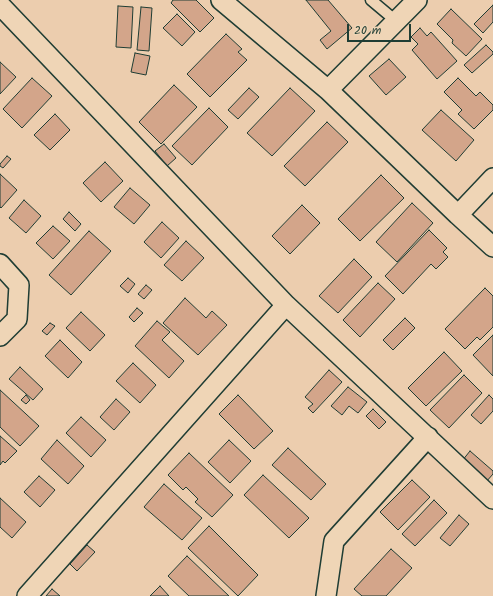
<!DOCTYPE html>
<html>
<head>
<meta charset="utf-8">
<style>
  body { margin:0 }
  #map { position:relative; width:493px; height:596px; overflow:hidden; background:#eccdae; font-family:Kalam,sans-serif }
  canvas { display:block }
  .scale { position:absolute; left:347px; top:24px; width:64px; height:18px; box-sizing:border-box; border:2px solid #1f3d34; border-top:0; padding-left:5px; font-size:12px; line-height:14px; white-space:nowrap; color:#1f3d34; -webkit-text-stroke:3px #efd5b6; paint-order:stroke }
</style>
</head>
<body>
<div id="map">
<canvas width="493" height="596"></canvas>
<div class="scale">20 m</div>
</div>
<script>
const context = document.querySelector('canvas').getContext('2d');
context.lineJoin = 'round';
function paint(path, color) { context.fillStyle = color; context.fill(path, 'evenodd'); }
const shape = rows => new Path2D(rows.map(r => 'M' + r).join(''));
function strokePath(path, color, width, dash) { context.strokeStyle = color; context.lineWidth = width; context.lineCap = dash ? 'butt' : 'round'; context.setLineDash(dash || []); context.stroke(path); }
const building = shape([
  [173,0,196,0,214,18,200,32,171,3,173,0],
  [306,0,328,0,352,28,327,49,320,40,331,31,306,0],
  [493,5,493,22,483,33,474,24,493,5],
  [118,6,133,7,131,48,116,47,118,6],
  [141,7,152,8,149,51,137,50,141,7],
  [451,9,482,39,466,56,452,43,453,40,437,24,451,9],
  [177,14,195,32,182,46,163,28,177,14],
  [420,28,427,36,431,32,457,61,437,79,412,50,418,44,411,37,420,28],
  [226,34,242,49,238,52,247,60,210,97,187,74,226,34],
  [486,45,493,52,493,54,472,73,464,65,486,45],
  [135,53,150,56,146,75,131,72,135,53],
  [389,59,406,77,386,95,369,76,389,59],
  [0,62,16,77,0,94,0,62],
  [32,78,52,96,22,128,3,109,32,78],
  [458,78,476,96,480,92,493,105,493,110,474,129,458,114,462,110,444,92,458,78],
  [174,85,197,107,161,144,139,122,174,85],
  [249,88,259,97,238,119,228,110,249,88],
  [290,88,315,111,272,156,247,133,290,88],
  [209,108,228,127,192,165,172,146,209,108],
  [441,110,474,140,456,161,422,130,441,110],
  [55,114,70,130,50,150,34,135,55,114],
  [327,122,348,142,305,186,284,166,327,122],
  [164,144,176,158,167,166,155,151,164,144],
  [7,156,11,159,3,168,0,166,0,164,7,156],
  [105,162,123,181,101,202,83,183,105,162],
  [0,174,17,190,1,208,0,207,0,174],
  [381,175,404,198,360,241,338,219,381,175],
  [130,188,150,205,134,224,114,207,130,188],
  [24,200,41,216,26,233,9,218,24,200],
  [412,203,433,223,397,262,376,242,412,203],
  [302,205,320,223,290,254,272,236,302,205],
  [69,212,81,224,75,231,63,219,69,212],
  [162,222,179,238,161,258,144,242,162,222],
  [53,226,70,241,53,259,36,243,53,226],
  [429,230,447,248,443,252,448,257,436,269,431,264,403,294,385,276,429,230],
  [89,231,111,251,71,295,49,275,89,231],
  [186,241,204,258,182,281,164,265,186,241],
  [354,259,372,277,338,313,319,296,354,259],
  [128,278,135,284,128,293,120,286,128,278],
  [378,283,395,299,360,337,343,320,378,283],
  [146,285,152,290,144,299,138,294,146,285],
  [485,288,493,296,493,327,480,340,477,337,465,349,445,329,485,288],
  [185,298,206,318,212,311,227,325,198,355,163,323,185,298],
  [137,308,143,313,134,322,129,317,137,308],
  [81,312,105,335,90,351,66,328,81,312],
  [405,318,415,328,393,350,383,340,405,318],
  [157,321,170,332,162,340,184,361,169,378,135,346,157,321],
  [50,323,55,326,47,335,42,331,50,323],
  [493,335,493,376,473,355,493,335],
  [60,340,82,362,68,378,45,356,60,340],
  [444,352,462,371,426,406,408,388,444,352],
  [133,363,156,385,140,403,116,381,133,363],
  [20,367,43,389,33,400,9,379,20,367],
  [329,370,342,382,313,413,308,408,313,404,305,397,329,370],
  [464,375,482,393,449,428,430,410,464,375],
  [348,387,367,402,358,413,349,406,342,415,331,406,348,387],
  [0,390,39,426,20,446,0,427,0,390],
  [26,395,30,400,26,404,21,400,26,395],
  [238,395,273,431,254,449,219,414,238,395],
  [489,395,493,399,493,411,481,424,471,415,489,395],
  [116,399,130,412,114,430,100,417,116,399],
  [373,409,386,422,379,429,366,416,373,409],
  [81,417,106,440,91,457,66,433,81,417],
  [0,436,17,451,5,463,3,461,0,465,0,436],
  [57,440,84,466,68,484,41,459,57,440],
  [229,440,251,461,230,483,208,462,229,440],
  [288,448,326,484,311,500,272,465,288,448],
  [470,451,493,471,493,474,486,482,462,461,470,451],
  [189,453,233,495,212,517,195,502,198,499,186,487,183,490,168,475,189,453],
  [263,475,309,518,289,538,244,495,263,475],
  [39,476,55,490,40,507,24,492,39,476],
  [412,480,430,497,398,530,380,512,412,480],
  [164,484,202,518,182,540,144,507,164,484],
  [0,498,26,522,12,538,0,527,0,498],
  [434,500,447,513,415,546,402,534,434,500],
  [459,515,469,524,450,546,440,538,459,515],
  [209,526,258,575,238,596,188,548,209,526],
  [87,545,95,552,77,571,70,564,87,545],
  [391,549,412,568,386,596,362,596,354,589,391,549],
  [187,556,229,596,189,596,168,576,187,556],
  [160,586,169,596,150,596,160,586],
  [52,589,60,596,46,596,52,589]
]);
paint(building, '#d3a58a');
strokePath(building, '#1f3d34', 1);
const service = shape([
  [371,0,396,21]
]);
const minor = shape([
  [221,0,328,90,458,215,493,247],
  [0,5,286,305,27,596],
  [328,90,417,0],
  [458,215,493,178],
  [0,264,19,285,17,319,0,336],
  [286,305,493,499],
  [326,596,334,541,428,437]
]);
strokePath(service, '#1f3d34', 13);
strokePath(minor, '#1f3d34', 22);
strokePath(service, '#efd5b6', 10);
strokePath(minor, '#efd5b6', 19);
</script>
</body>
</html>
